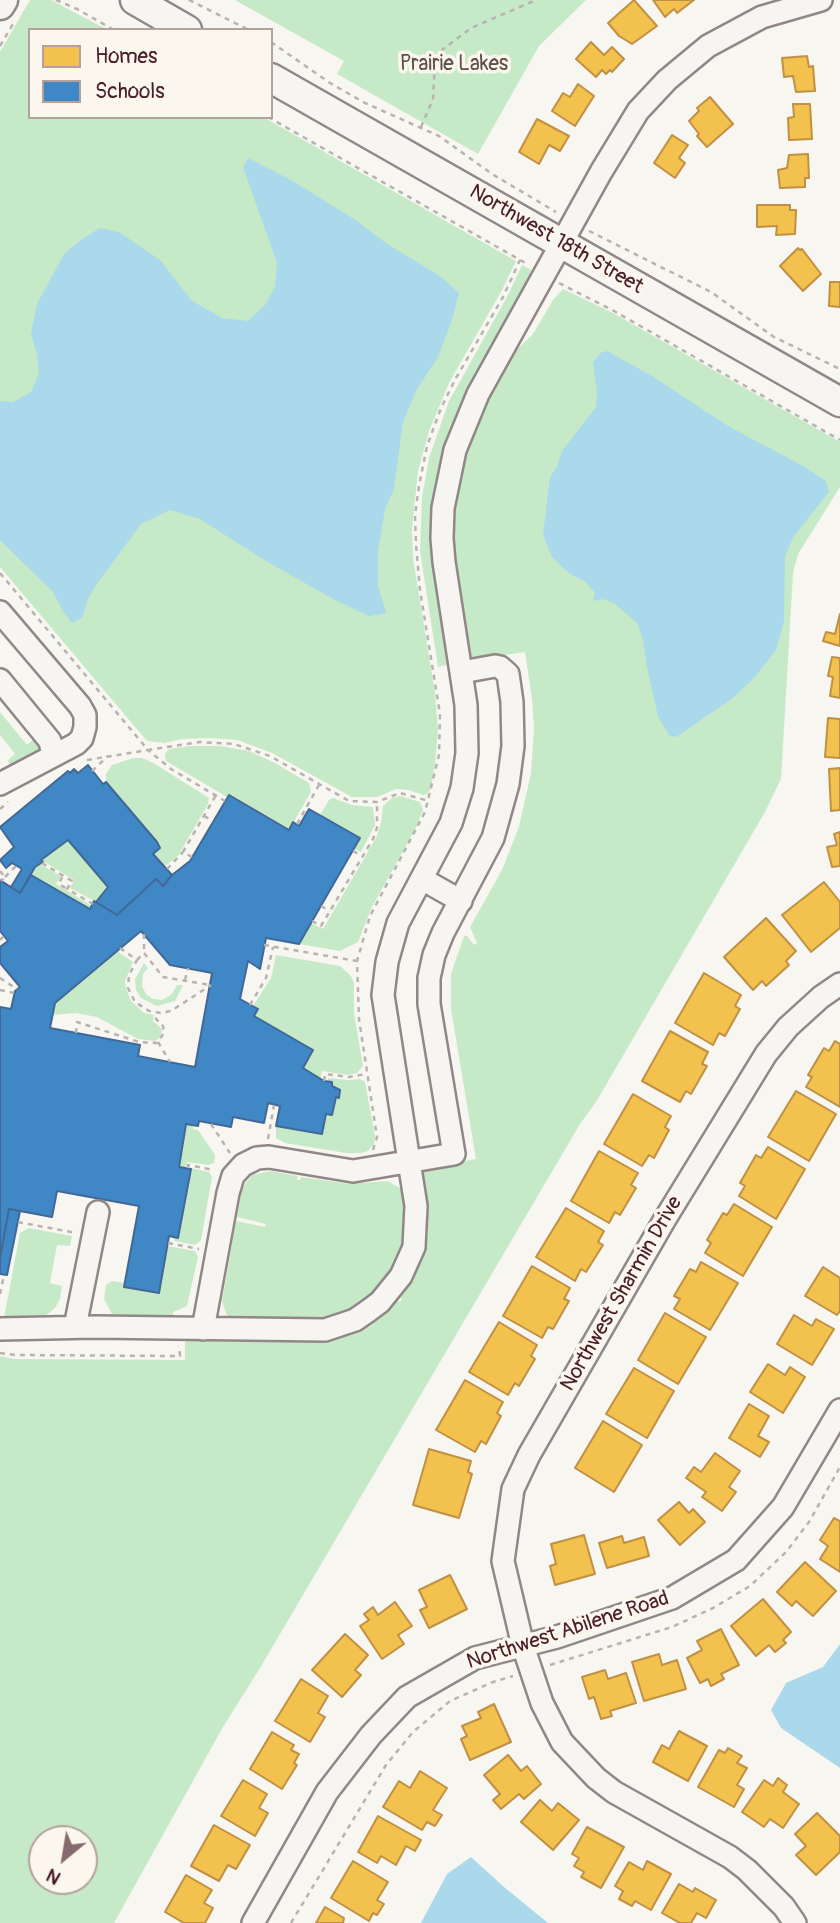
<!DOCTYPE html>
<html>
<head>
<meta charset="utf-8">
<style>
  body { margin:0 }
  #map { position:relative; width:840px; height:1923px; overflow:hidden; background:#f8f6f0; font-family:Pangolin,sans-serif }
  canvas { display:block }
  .legend { position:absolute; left:28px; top:28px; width:245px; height:91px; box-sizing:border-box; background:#fbf7ec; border:2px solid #b4a19f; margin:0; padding:9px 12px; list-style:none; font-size:21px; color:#4a1f2b }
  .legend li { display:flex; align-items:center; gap:14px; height:35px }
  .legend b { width:35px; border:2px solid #b4a19f }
  .north { position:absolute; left:28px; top:1825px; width:70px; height:70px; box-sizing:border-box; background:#fbf7ec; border:2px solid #b4a19f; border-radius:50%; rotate:210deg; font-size:19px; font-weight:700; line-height:28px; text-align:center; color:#4a1f2b }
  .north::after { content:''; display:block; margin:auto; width:24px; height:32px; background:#876a70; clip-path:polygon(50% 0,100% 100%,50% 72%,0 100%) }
</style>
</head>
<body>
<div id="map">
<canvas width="840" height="1923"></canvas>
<ul class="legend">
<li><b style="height:19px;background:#f2c14e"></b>Homes</li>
<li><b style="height:19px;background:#3f88c5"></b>Schools</li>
</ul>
<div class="north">N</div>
</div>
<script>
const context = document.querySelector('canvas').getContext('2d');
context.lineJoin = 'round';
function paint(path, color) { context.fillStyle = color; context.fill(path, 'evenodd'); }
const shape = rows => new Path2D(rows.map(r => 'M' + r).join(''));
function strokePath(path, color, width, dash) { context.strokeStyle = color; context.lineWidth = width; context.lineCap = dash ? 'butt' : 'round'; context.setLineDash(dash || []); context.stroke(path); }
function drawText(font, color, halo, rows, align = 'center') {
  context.font = font + ' Pangolin,sans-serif'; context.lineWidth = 7; context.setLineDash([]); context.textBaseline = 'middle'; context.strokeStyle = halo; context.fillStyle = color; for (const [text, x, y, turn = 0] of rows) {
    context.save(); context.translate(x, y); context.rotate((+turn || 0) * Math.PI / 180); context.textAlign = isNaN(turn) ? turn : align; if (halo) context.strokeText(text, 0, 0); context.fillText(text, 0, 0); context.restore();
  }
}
paint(shape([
  [30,0,51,0,108,30,30,30,30,117,263,117,516,261,502,290,449,383,429,431,418,471,412,529,413,558,435,693,438,730,435,764,431,788,427,794,423,795,408,790,396,789,377,797,352,797,272,753,237,740,211,738,182,739,164,743,147,741,0,567,0,52],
  [235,0,586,0,539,46,478,154,337,74,344,61],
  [522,265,531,270,527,287,464,399,440,467,434,503,450,664,438,667,420,551,422,497,429,458,449,401,508,295],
  [563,289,613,313,840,442,840,487,798,554,793,573,781,779,765,812,596,1102,580,1124,260,1668,223,1727,114,1923,0,1923,0,1356,14,1359,185,1360,185,1342,189,1339,316,1340,359,1329,374,1320,397,1300,400,1302,402,1299,400,1297,416,1271,428,1232,427,1210,422,1178,424,1171,432,1167,476,1159,451,1009,451,974,464,936,467,936,474,945,477,943,470,927,502,870,519,827,531,773,534,728,532,699,525,652,477,659,471,657,468,653,453,550,453,513,456,487,460,486,460,483,457,483,462,458,481,410,512,354,533,334,553,300],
  [42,1839,84,1839,84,1881,42,1881],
  [0,712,27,745,36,737,42,748,41,752,15,764,9,764,8,760,15,754,0,735],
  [190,746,219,746,249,751,275,763,309,783,311,792,289,830,229,795,227,797,166,761,165,754,169,749],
  [133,758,143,758,155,764,209,798,208,804,178,856,164,867,153,854,160,848,157,842,106,782,106,774,112,765],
  [400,796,420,802,423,809,417,826,372,907,358,942,340,951,299,944,311,923,323,929,376,838,381,823,383,806,392,798],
  [333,798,352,805,373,807,375,825,361,852,355,849,360,838,320,815,329,800],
  [68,840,108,887,96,902,70,888,74,880,41,860],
  [40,864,61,876,56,884,92,906,90,909,31,875,35,867],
  [117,951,133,962,125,981,126,988,131,1001,144,1013,154,1015,153,1021,162,1029,161,1035,156,1041,138,1039,97,1017,76,1013,53,1015,55,1003],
  [276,955,340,966,351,976,354,983,354,1013,363,1066,357,1073,348,1075,322,1071,320,1079,303,1068,312,1050,254,1016,258,1009,253,1006,271,978],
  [144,963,148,968,143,974,142,986,146,994,153,999,162,1000,172,994,177,985,183,985,175,1001,157,1006,141,998,136,990,135,979],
  [328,1078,349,1080,360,1079,365,1082,375,1136,374,1144,368,1151,361,1153,346,1153,285,1143,276,1138,276,1126,326,1114,332,1115,336,1097,339,1098,340,1091,332,1086,332,1082,327,1081],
  [186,1124,193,1125,193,1129,198,1130,215,1155,214,1163,208,1165,187,1162,186,1168,179,1167],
  [191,1168,209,1172,212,1177,201,1240,195,1245,174,1241,174,1237,178,1237],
  [270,1171,298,1176,297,1180,300,1180,301,1177,350,1184,387,1181,402,1189,407,1203,407,1235,396,1268,367,1301,344,1314,311,1320,234,1320,226,1314,222,1301,236,1221,265,1227,266,1224,237,1217,242,1188,252,1175],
  [29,1228,72,1236,70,1246,57,1245,50,1283,62,1286,60,1299,55,1308,44,1317,35,1319,4,1318,20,1233],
  [167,1246,195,1251,198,1257,187,1306,173,1312,173,1320,120,1318,112,1314,104,1299,106,1285,112,1281,125,1283,125,1287,158,1293]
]), '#c6e9c7');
paint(shape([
  [248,158,291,180,357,221,387,244,440,276,459,293,451,323,438,357,417,389,403,422,394,489,385,509,378,552,378,586,386,613,369,616,335,600,264,560,200,519,170,510,141,524,96,585,88,599,82,618,72,623,63,611,53,592,0,540,0,401,13,402,31,392,39,373,37,354,31,334,37,304,64,254,82,239,100,228,119,232,160,260,192,301,222,318,248,321,265,305,275,287,277,263,243,167],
  [607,351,652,376,728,426,803,466,826,481,829,492,794,536,785,556,784,621,776,650,755,677,733,698,676,737,670,736,658,717,646,662,643,639,637,623,614,603,602,599,597,601,593,599,595,593,586,582,570,574,552,557,543,535,550,477,557,467,562,451,596,407,597,392,593,363,600,353],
  [840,1644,840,1768,781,1728,771,1710,786,1683,823,1667],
  [471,1857,504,1887,548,1923,421,1923,447,1874]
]), '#aad9ec');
const homes = shape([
  [634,0,657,26,632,44,619,36,608,23,634,0],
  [653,0,694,0,677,13,674,9,665,17,653,0],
  [591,42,604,55,612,47,624,59,612,72,610,70,606,74,602,70,596,77,576,59,591,42],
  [807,56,809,67,813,66,815,91,796,92,793,76,784,77,782,58,807,56],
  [578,84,594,96,575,126,552,111,563,93,570,97,578,84],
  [710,97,733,124,707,147,697,136,699,134,689,121,699,111,697,108,710,97],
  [793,104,810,104,812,139,789,140,788,118,794,117,793,104],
  [537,119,569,136,560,151,549,145,539,164,519,152,537,119],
  [672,135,688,145,679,158,685,163,675,178,654,163,672,135],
  [808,154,809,178,805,178,805,187,780,188,778,170,787,168,789,155,808,154],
  [757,205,790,205,790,210,796,210,795,234,776,235,777,226,757,227,757,205],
  [798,248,800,250,802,249,821,274,803,291,780,266,798,248],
  [830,282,840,282,840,307,829,306,830,282],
  [840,614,840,646,823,641,826,632,835,634,840,614],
  [832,657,840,658,840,698,830,696,833,677,828,676,832,657],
  [828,718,840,719,840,758,825,757,828,718],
  [840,768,840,810,831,811,829,769,840,768],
  [840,832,840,866,832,867,827,847,837,845,834,834,840,832],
  [824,882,840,902,840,928,811,952,782,915,824,882],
  [766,918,796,951,786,961,789,965,766,986,762,981,753,990,724,957,766,918],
  [704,973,741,995,735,1006,740,1009,725,1036,719,1033,713,1045,675,1023,704,973],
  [670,1031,708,1052,702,1064,707,1066,691,1094,686,1091,680,1102,642,1081,670,1031],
  [835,1041,840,1044,840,1107,806,1087,812,1077,808,1075,824,1048,829,1051,835,1041],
  [796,1091,836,1114,809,1161,768,1137,796,1091],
  [633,1094,671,1116,665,1127,669,1130,654,1158,649,1155,642,1166,604,1144,633,1094],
  [768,1147,805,1169,776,1219,739,1196,745,1186,740,1183,756,1155,761,1158,768,1147],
  [599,1151,638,1173,631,1185,636,1188,620,1215,615,1212,609,1223,571,1201,599,1151],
  [734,1204,772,1227,743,1276,705,1253,711,1243,707,1240,723,1213,727,1215,734,1204],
  [566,1208,604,1231,598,1242,603,1245,586,1272,581,1269,575,1281,536,1257,566,1208],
  [701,1262,738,1283,710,1330,674,1309,680,1299,674,1296,690,1269,696,1272,701,1262],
  [532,1266,570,1288,564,1299,569,1301,553,1329,548,1327,542,1338,503,1316,532,1266],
  [823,1267,840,1278,840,1311,837,1315,805,1296,823,1267],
  [665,1313,706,1337,678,1384,638,1360,665,1313],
  [794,1315,812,1326,816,1319,834,1329,812,1365,777,1344,794,1315],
  [499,1322,537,1345,531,1356,535,1359,519,1386,515,1383,508,1395,469,1372,499,1322],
  [768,1364,785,1375,790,1367,805,1377,783,1413,750,1392,768,1364],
  [634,1368,674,1391,647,1438,606,1414,634,1368],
  [465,1380,503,1402,497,1413,501,1416,486,1444,481,1441,475,1452,436,1430,465,1380],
  [749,1404,769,1416,758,1436,769,1442,760,1457,729,1438,749,1404],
  [603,1421,642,1445,614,1492,575,1468,603,1421],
  [429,1449,471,1461,468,1472,472,1474,459,1518,413,1505,429,1449],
  [715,1453,740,1471,729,1487,736,1492,722,1511,702,1497,706,1492,686,1478,694,1467,701,1472,715,1453],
  [679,1502,689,1513,693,1509,705,1522,680,1545,658,1520,679,1502],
  [834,1518,840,1521,840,1572,820,1559,828,1546,820,1540,834,1518],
  [584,1535,595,1574,555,1585,550,1566,556,1564,551,1544,584,1535],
  [622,1536,624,1543,644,1537,649,1556,607,1568,599,1543,622,1536],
  [805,1562,836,1591,813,1616,796,1601,792,1606,777,1592,805,1562],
  [450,1575,467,1609,429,1628,420,1610,427,1607,419,1590,450,1575],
  [763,1599,791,1632,783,1640,786,1643,775,1652,769,1645,756,1656,731,1626,763,1599],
  [395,1602,412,1626,398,1635,404,1644,382,1659,360,1626,369,1620,364,1614,373,1607,378,1615,395,1602],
  [721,1629,739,1665,721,1674,724,1679,711,1686,708,1679,700,1683,687,1658,702,1650,697,1641,721,1629],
  [345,1634,368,1655,355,1670,361,1675,342,1697,312,1670,345,1634],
  [659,1654,662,1665,677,1660,686,1689,644,1701,632,1662,659,1654],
  [605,1670,608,1679,626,1673,636,1703,610,1711,612,1716,601,1719,594,1697,589,1699,582,1677,605,1670],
  [301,1679,328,1696,318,1713,325,1717,310,1742,275,1721,301,1679],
  [494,1704,511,1742,470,1760,461,1739,467,1736,462,1726,481,1718,478,1712,494,1704],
  [679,1731,707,1746,688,1781,653,1762,662,1745,669,1749,679,1731],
  [272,1732,294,1745,291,1750,299,1754,294,1763,297,1765,282,1789,250,1769,272,1732],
  [728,1748,742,1756,737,1763,747,1768,737,1785,744,1789,734,1807,698,1787,719,1750,725,1753,728,1748],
  [508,1755,521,1771,527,1766,541,1784,524,1799,519,1794,501,1809,493,1800,500,1794,484,1775,508,1755],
  [420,1771,447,1788,433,1810,442,1815,435,1826,427,1822,422,1830,383,1807,399,1781,410,1788,420,1771],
  [778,1778,787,1785,783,1792,799,1804,783,1828,770,1819,764,1827,742,1812,764,1780,773,1786,778,1778],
  [243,1780,267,1794,259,1808,268,1813,255,1836,221,1816,243,1780],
  [540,1800,552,1811,558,1803,579,1820,553,1850,521,1822,540,1800],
  [817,1813,840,1836,840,1852,816,1875,796,1855,806,1846,795,1834,817,1813],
  [378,1816,421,1840,415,1851,406,1846,396,1865,381,1856,377,1863,358,1852,378,1816],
  [214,1825,250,1845,236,1869,228,1865,219,1881,191,1866,214,1825],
  [587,1827,624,1847,601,1888,581,1877,584,1872,574,1866,579,1858,572,1854,587,1827],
  [353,1861,388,1882,377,1900,384,1904,377,1915,373,1913,369,1921,331,1898,353,1861],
  [647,1861,671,1874,651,1910,635,1901,632,1906,619,1899,623,1891,615,1886,629,1862,643,1870,647,1861],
  [186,1875,212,1890,204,1903,213,1908,205,1923,184,1923,165,1912,186,1875],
  [679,1884,693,1892,695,1888,716,1900,706,1918,697,1913,691,1923,680,1923,662,1913,679,1884],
  [325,1907,344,1918,343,1923,316,1923,325,1907]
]);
paint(homes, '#f2c14e');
strokePath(homes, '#c09044', 2);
const schools = shape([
  [88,765,103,784,106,782,157,842,160,848,153,854,172,875,163,886,156,879,117,915,96,902,108,887,68,840,41,860,43,862,35,867,20,893,11,887,22,869,12,863,6,868,0,860,14,847,0,827,68,771,70,773,74,769,78,773,88,765],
  [229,795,289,830,293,822,299,826,309,809,360,838,299,944,266,938,260,969,248,961,240,999,258,1009,254,1016,313,1050,303,1068,324,1081,332,1082,332,1086,340,1090,339,1098,336,1097,332,1115,326,1114,322,1134,276,1126,280,1106,268,1103,264,1123,233,1117,231,1127,199,1121,198,1126,186,1124,179,1167,191,1169,178,1238,169,1236,159,1293,124,1287,139,1206,57,1191,52,1217,9,1209,0,1258,0,1007,11,1009,15,991,20,987,0,963,0,947,8,941,0,931,0,880,20,893,31,875,90,909,94,901,117,915,156,879,163,886,172,875,190,861,229,795],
  [141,931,170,965,212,973,195,1067,138,1056,140,1045,50,1028,55,1003,141,931],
  [9,1209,20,1211,7,1275,0,1274,0,1258,9,1209]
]);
paint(schools, '#3f88c5');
strokePath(schools, '#426897', 2);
const minor = shape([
  [0,612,80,706,85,715,85,727,82,738,76,744,0,784],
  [0,680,50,741,53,756],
  [422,879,461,901],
  [75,1327,98,1212],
  [0,1329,95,1327,325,1330,355,1320,368,1311,380,1302,401,1276,414,1247,416,1206,383,995,387,962,398,923,451,823,462,788,467,753,466,705,444,562,442,538,443,508,455,450,478,394,601,172,638,111,667,80,708,46,762,17,821,0],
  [203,1329,228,1193,233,1176,243,1165,257,1158,269,1157,353,1171,454,1154,429,1004,429,978,434,955,443,933,493,838,508,784,513,746,512,702,508,674,500,667,495,666,462,672],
  [253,1923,327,1792,371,1735,407,1697,475,1658,557,1637,672,1598,736,1560,783,1507,840,1410],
  [795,1923,784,1907,747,1870,730,1857,614,1792,596,1778,562,1742,542,1703,523,1646,503,1561,513,1489,529,1455,665,1219,766,1054,788,1027,821,997,840,984]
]);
const major = shape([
  [135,0,187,30],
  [0,5,3,0],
  [271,78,840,402]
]);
strokePath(minor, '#918787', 26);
strokePath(major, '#918787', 33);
strokePath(shape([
  [56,0,77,9,114,30],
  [189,0,249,30],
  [271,42,330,83,365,103,439,136,492,174,556,212],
  [0,46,13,24],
  [268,117,529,265],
  [421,127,433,99,435,62,443,49,471,28,536,0],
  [589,231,711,292,774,337,840,369],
  [559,283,614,311,840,440],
  [0,573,148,750,200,742,234,744,270,756,349,801,377,802,400,793,429,801],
  [87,760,148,750,171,769,225,801],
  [92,771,108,756],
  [0,809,8,802],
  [204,816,213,821],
  [297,824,319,785],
  [353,851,362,856],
  [192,857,183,852,216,795],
  [42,863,72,881,67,889,93,904],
  [167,869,183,852],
  [0,871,5,877,1,881],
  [5,877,16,866],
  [62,877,59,884,67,889],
  [321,906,330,911],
  [312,921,321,926,373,839,377,828,377,802],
  [144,934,144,953],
  [0,940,4,936],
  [264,945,357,961],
  [120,948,137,960,129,975,128,988,135,1002,149,1011,161,1013,171,1011,211,985],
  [137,960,144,953,163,977,210,985],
  [0,978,17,989],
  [185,980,188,968],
  [0,990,14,993],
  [250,1005,266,978,273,947],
  [76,1033,77,1022,139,1042,157,1043,164,1033,163,1026,156,1019,157,1014],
  [158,1042,170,1062],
  [324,1081,325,1074,349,1077,366,1074],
  [211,1124,230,1153],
  [268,1139,274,1105],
  [373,1150,377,1137,359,1019,357,961,370,916,425,812,439,755,440,714,420,590,416,545,415,515,419,486,427,446,441,408,456,378,503,297,520,260],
  [188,1168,188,1165,214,1170],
  [18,1222,76,1233],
  [168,1243,199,1249],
  [0,1294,4,1275],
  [0,1353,15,1355,180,1356,179,1346],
  [550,1665,672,1627,713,1608,750,1586,786,1552,809,1522,840,1467],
  [291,1923,386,1765,413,1732,450,1701,493,1682,513,1676]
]), '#b8b3b1', 2.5, [5, 5]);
strokePath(minor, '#f6f5f1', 21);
strokePath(major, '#f6f5f1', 28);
drawText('21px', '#5f4f4a', '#fbf7ec', [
  ["Prairie Lakes",454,65]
]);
drawText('21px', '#4a1f2b', '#fbf7ec', [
  ["Northwest 18th Street",556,240,30],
  ["Northwest Sharmin Drive",622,1294,-60],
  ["Northwest Abilene Road",568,1631,-18]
]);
</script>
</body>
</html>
